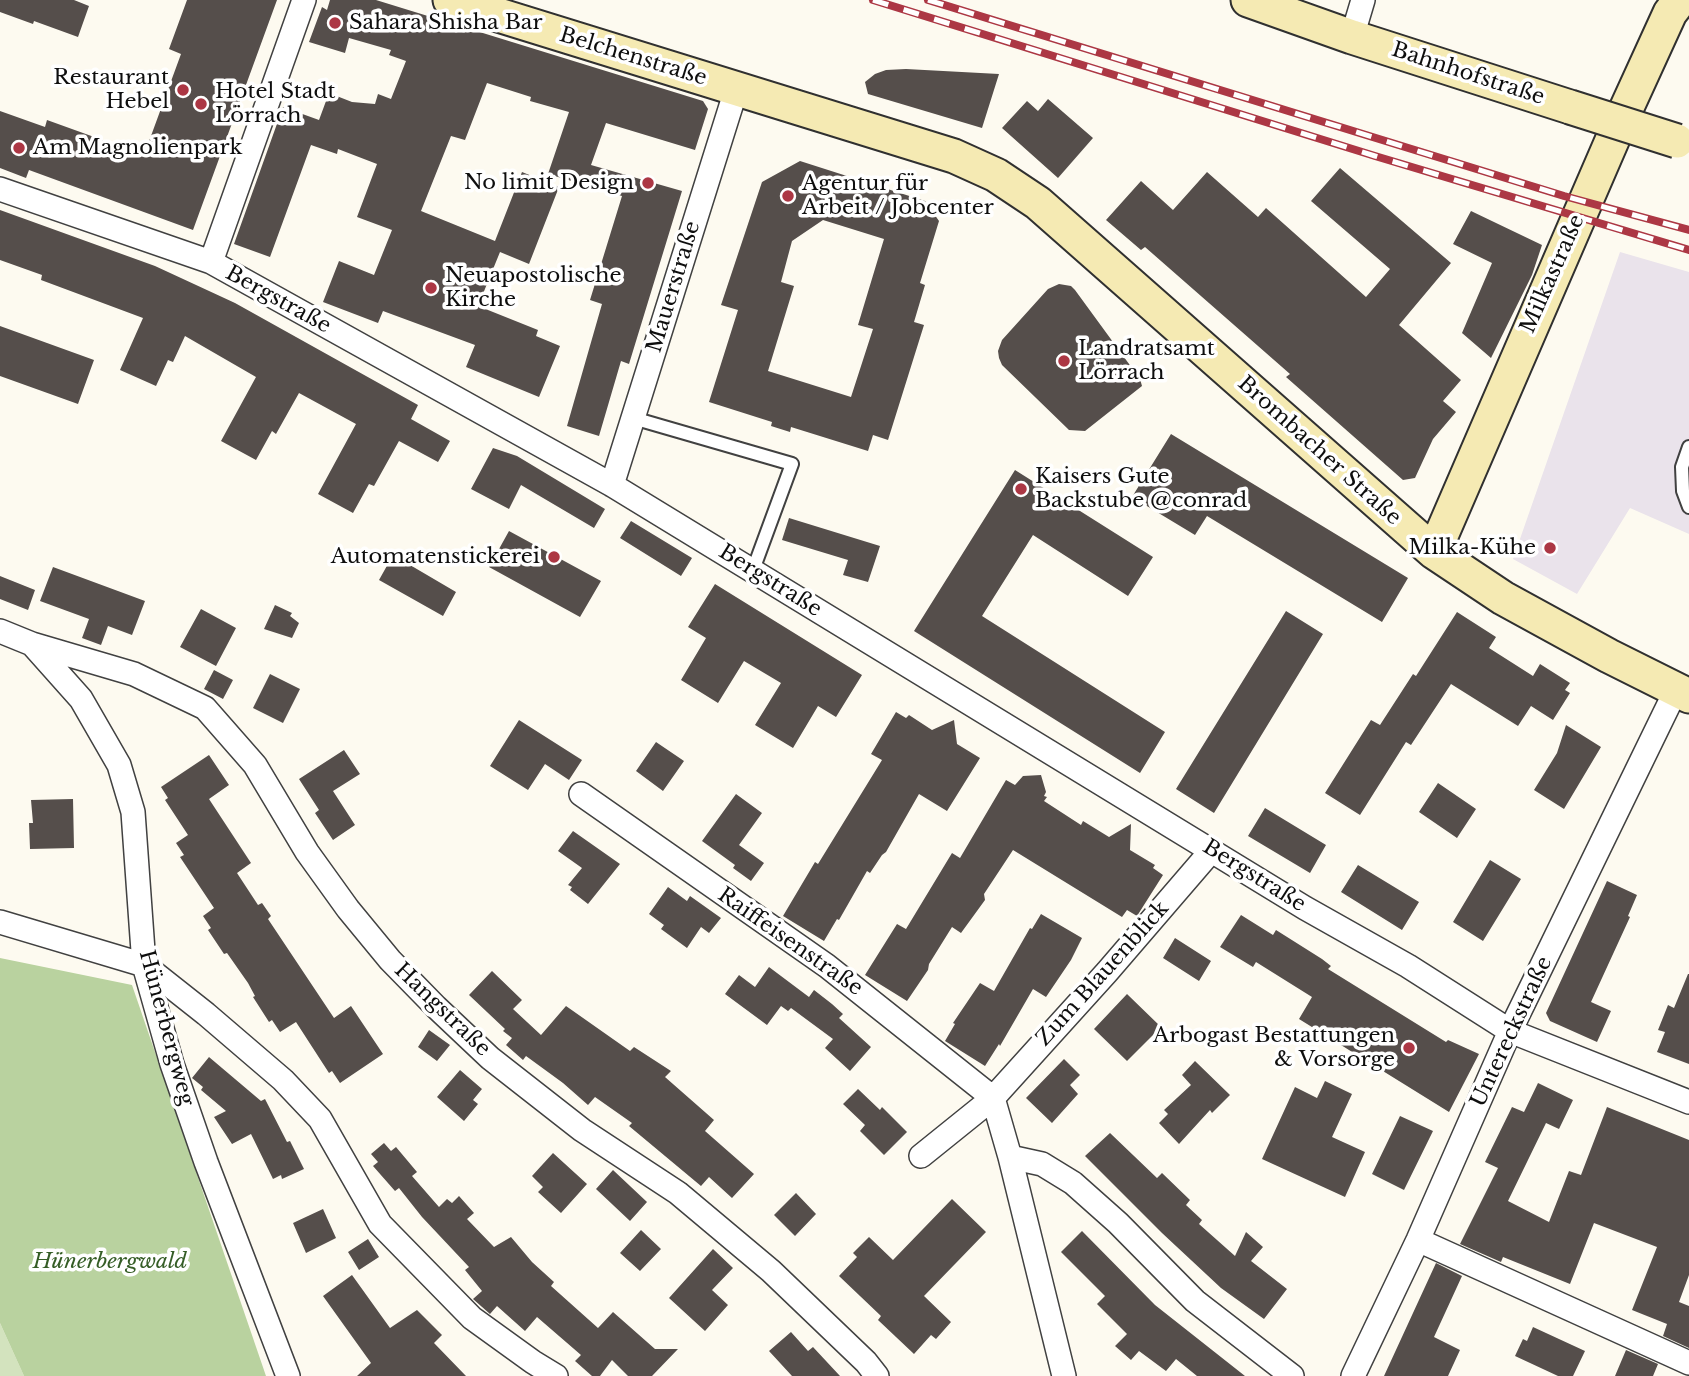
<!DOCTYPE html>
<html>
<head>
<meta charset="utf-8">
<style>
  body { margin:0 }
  canvas { display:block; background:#fdfaf0 }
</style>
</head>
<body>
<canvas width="1689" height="1376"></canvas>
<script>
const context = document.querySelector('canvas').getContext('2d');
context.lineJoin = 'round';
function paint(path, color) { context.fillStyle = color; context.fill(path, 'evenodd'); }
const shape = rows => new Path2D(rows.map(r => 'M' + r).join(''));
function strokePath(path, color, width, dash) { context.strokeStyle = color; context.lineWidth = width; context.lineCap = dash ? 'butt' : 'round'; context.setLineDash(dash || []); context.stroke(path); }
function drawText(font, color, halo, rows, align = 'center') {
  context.font = font + ' "Libre Baskerville",serif'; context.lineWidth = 7; context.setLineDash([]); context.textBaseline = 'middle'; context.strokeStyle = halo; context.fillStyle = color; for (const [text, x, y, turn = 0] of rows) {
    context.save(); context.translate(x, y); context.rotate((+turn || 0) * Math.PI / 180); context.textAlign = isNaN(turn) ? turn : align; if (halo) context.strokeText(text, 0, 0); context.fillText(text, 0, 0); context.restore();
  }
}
paint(shape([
  [1620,252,1689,272,1689,534,1630,508,1577,594,1513,559]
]), '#eae3eb');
paint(shape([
  [0,1323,24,1376,0,1376]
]), '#d3e3be');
paint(shape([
  [0,958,132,985,266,1376,24,1376,0,1323]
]), '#b9d29f');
paint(shape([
  [0,0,74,0,89,6,78,37,34,21,33,24,0,12],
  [187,0,277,0,193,230,29,170,26,178,0,168,0,111,45,127,47,120,144,155,181,54,169,49],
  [330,0,376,0,703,101,708,109,695,150,606,123,591,165,682,191,629,364,621,361,599,436,567,426,602,304,590,300,622,196,548,174,569,112,530,101,531,97,487,83,465,140,451,136,421,211,495,241,522,172,559,187,529,264,500,252,478,306,538,330,536,336,560,346,539,397,466,367,475,345,383,311,378,323,323,302,339,261,374,275,392,230,357,217,377,164,338,149,337,154,311,145,270,257,234,244,283,107,319,120,329,93,352,102,375,104,378,94,391,99,406,61,389,55,391,50,349,38,345,53,309,42,322,7,327,10],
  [906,69,999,74,982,128,868,94,865,82,875,74,886,70],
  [1048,99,1093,138,1058,178,1002,128,1027,101,1038,111],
  [800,161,925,201,939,221,920,283,925,285,914,322,924,325,888,440,873,435,868,451,791,427,790,432,771,426,772,422,709,402,738,310,721,305,762,182],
  [823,220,884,239,858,325,873,329,851,397,768,371,794,286,781,282,792,241],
  [1340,168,1451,263,1399,325,1461,380,1443,401,1456,412,1433,439,1415,478,1403,480,1286,377,1290,374,1145,247,1141,250,1106,220,1141,181,1173,210,1207,172,1258,217,1266,208,1366,297,1390,269,1311,201],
  [0,210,155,266,235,303,418,405,411,419,450,441,438,462,399,441,374,486,369,484,353,513,318,494,356,424,299,393,276,434,272,431,256,460,221,441,256,377,185,336,173,362,168,360,156,386,120,370,143,318,41,280,42,275,0,260],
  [1471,211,1542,245,1532,275,1491,358,1462,333,1492,263,1453,244],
  [1059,284,1071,286,1075,290,1140,379,1142,386,1085,431,1069,430,1002,365,999,358,998,351,1002,340,1048,289],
  [0,326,94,360,78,404,0,376],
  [1171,434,1408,578,1382,622,1207,516,1195,535,1132,497],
  [493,448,517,456,605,509,594,528,521,485,509,509,471,489],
  [1015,470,1153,557,1128,596,1033,535,982,616,1165,732,1140,773,914,631],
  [789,518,880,546,868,582,843,575,848,560,782,540],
  [631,521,692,558,681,576,620,538],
  [509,531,601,581,580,617,489,567],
  [393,555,456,592,443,616,379,580],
  [53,567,145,601,132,635,108,626,101,645,82,638,89,619,40,601],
  [0,576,35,590,28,610,0,599],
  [715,584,862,675,836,717,818,706,793,748,755,725,781,683,744,661,718,703,681,680,706,638,688,627],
  [275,605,292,613,290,616,299,623,292,638,264,629],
  [201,609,236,628,216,666,180,647],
  [1286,611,1323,634,1214,813,1176,789],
  [1457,612,1496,637,1489,648,1533,676,1540,664,1570,683,1565,690,1570,693,1553,720,1531,706,1518,726,1451,684,1411,745,1406,742,1360,815,1325,793,1371,720,1380,725,1413,674,1416,676],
  [214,670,233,680,223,699,204,689],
  [270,674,300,689,283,723,253,708],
  [896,712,906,718,909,715,932,730,954,720,957,744,980,758,947,811,919,794,886,852,882,855,870,873,867,871,839,920,837,919,824,941,783,916,815,862,818,864,882,760,871,754],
  [519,720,582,760,569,780,545,764,528,790,490,766],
  [1566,725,1601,747,1564,809,1534,790,1557,753],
  [656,742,684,761,663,791,636,771],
  [344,750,360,774,333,791,355,825,333,840,315,813,319,810,299,779],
  [209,755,229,785,209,799,251,863,237,873,258,905,262,903,271,916,268,919,334,1018,351,1006,383,1054,340,1083,332,1071,329,1073,296,1022,280,1032,272,1020,269,1022,253,997,255,996,248,983,227,953,224,954,208,930,211,928,203,916,214,908,180,857,184,855,176,843,188,835,165,800,168,798,161,787],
  [1041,775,1046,792,1044,796,1047,797,1044,801,1081,825,1083,821,1109,837,1131,824,1130,850,1155,865,1153,868,1163,875,1137,916,1127,910,1122,917,1013,850,984,894,985,900,961,933,952,927,929,964,928,970,907,1001,865,975,897,924,906,929,952,853,960,858,1006,780,1015,785,1023,776],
  [1438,783,1476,809,1457,838,1419,812],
  [736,794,762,813,739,845,764,863,751,881,733,868,735,865,702,841],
  [73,799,74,848,30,849,29,823,33,823,31,800],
  [1265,808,1326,845,1310,873,1248,836],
  [573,831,620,864,588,904,570,890,572,887,568,885,582,868,558,851],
  [1490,860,1521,879,1483,941,1453,922],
  [1358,865,1419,902,1402,930,1341,892],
  [1607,881,1637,895,1628,916,1630,917,1591,1002,1611,1011,1597,1042,1550,1021,1546,1013],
  [668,887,687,901,690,896,721,918,709,933,701,927,687,948,661,929,664,925,649,914],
  [1041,914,1082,938,1071,960,1046,997,1033,989,1000,1046,999,1044,985,1066,945,1041,955,1024,953,1023,980,983,994,991,1030,928,1032,929],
  [1241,915,1273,935,1276,930,1322,959,1331,966,1328,969,1446,1042,1448,1040,1479,1054,1449,1112,1299,1019,1312,997,1256,962,1253,967,1220,947],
  [1175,938,1211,961,1199,981,1163,958],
  [769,967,809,997,814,990,832,1004,843,1014,839,1018,871,1047,850,1071,825,1048,833,1039,791,1008,788,1011,781,1006,767,1025,725,994,739,975,755,987],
  [492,971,522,1000,513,1009,541,1035,566,1006,630,1051,634,1047,671,1071,665,1077,714,1120,705,1131,754,1174,732,1198,709,1177,701,1186,629,1126,632,1123,595,1097,588,1105,563,1083,526,1056,523,1060,506,1045,512,1038,503,1031,505,1029,469,995],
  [1688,974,1689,974,1689,1064,1657,1052,1665,1032,1658,1030,1668,1005,1674,1008],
  [1127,994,1161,1027,1127,1061,1094,1029],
  [429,1030,450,1045,437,1061,418,1047],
  [209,1057,261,1101,265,1099,287,1142,290,1141,304,1169,282,1179,281,1175,273,1179,251,1134,232,1144,214,1117,226,1111,201,1090,203,1087,192,1078],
  [1064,1059,1080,1075,1070,1085,1078,1094,1052,1123,1026,1098],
  [1195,1061,1230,1095,1212,1113,1210,1110,1179,1144,1159,1123,1168,1114,1164,1110,1191,1085,1182,1075],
  [460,1070,482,1089,473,1100,478,1104,464,1121,437,1097],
  [1325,1081,1352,1094,1332,1137,1365,1152,1345,1197,1262,1159,1295,1087,1317,1098],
  [1538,1083,1573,1100,1559,1129,1546,1123,1508,1201,1549,1222,1569,1171,1581,1175,1607,1107,1689,1140,1689,1275,1679,1302,1689,1306,1689,1348,1663,1336,1667,1324,1632,1310,1657,1247,1594,1223,1570,1284,1503,1257,1501,1262,1460,1244,1498,1168,1485,1162,1512,1107,1524,1112],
  [858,1089,880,1110,882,1107,907,1132,884,1155,860,1131,865,1125,843,1104],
  [1400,1116,1433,1131,1404,1190,1372,1174],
  [1110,1133,1157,1178,1162,1173,1190,1200,1186,1205,1202,1220,1199,1224,1235,1256,1246,1232,1263,1247,1251,1261,1287,1289,1264,1319,1221,1288,1162,1233,1085,1156],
  [384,1143,391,1151,396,1147,417,1172,412,1176,439,1207,447,1199,452,1203,459,1196,474,1213,467,1219,494,1247,511,1237,532,1262,554,1282,551,1286,598,1328,613,1312,655,1349,678,1349,652,1376,628,1376,612,1360,600,1376,592,1376,575,1361,581,1355,537,1317,525,1331,497,1306,490,1314,473,1299,482,1291,465,1270,469,1267,422,1217,399,1188,395,1191,373,1166,378,1162,371,1154],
  [553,1153,587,1184,561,1213,538,1192,543,1187,532,1176],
  [613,1170,647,1202,630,1221,596,1189],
  [796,1193,816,1214,795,1236,774,1215],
  [952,1199,986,1232,924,1296,951,1322,936,1339,931,1335,914,1354,878,1320,881,1316,839,1276,857,1257,853,1253,869,1237,893,1260],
  [323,1209,336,1238,306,1253,293,1223],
  [641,1230,661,1249,640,1271,620,1253],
  [1082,1231,1155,1305,1245,1376,1197,1376,1176,1359,1166,1371,1139,1351,1131,1360,1115,1346,1127,1334,1097,1304,1105,1296,1061,1252],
  [368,1239,379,1257,359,1270,348,1252],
  [713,1249,733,1268,712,1290,728,1305,705,1331,669,1298],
  [1436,1263,1462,1276,1434,1337,1460,1350,1448,1376,1384,1376],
  [352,1275,390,1328,417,1310,442,1335,434,1343,466,1376,357,1376,371,1363,323,1296],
  [1533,1327,1585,1351,1573,1376,1558,1376,1515,1356,1523,1339,1527,1341],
  [791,1332,808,1351,813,1347,840,1376,792,1376,769,1351],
  [1626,1350,1658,1364,1653,1376,1615,1376]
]), '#554e4b');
const lane = shape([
  [633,418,792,464,753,570],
  [1689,447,1682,467,1683,491,1689,507]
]);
const street = shape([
  [1352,37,1363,0],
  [0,189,211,262,612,485,1305,908,1408,966,1510,1031,1689,1102],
  [211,262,304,0],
  [612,485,736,90],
  [0,631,32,644,81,699,119,765,133,812,144,965,172,1064,206,1162,288,1376],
  [32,644,134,674,205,708,255,765,307,852,348,909,390,960,436,1007,490,1058,582,1130,678,1193,771,1271,866,1362,877,1376],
  [581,794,827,966,993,1098,921,1156],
  [0,922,144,965,206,1014,283,1080,320,1119,380,1224,472,1318,533,1362,556,1376],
  [1010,1157,1042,1164,1073,1183,1118,1223,1195,1301,1292,1376],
  [1418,1240,1689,1363],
  [1064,1376,1010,1157,993,1098,1107,972,1212,850],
  [1353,1376,1418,1240,1510,1031,1676,690]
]);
const secondary = shape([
  [450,0,954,156,996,175,1038,203,1434,552,1503,598,1609,656,1689,696],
  [1248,0,1352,37,1570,107],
  [1434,552,1617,129,1670,13,1680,0]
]);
strokePath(lane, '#414141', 16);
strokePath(street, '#414141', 26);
strokePath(secondary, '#303030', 37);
strokePath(lane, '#fff', 12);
strokePath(street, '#fff', 23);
strokePath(secondary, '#f5eab3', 33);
const rail = shape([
  [873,0,1375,156,1689,250],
  [928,0,1564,196,1689,230]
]);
strokePath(rail, '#ac3744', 8);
strokePath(rail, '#fff', 5, [16]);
const secondaryBridge = shape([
  [1570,107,1677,141]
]);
strokePath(secondaryBridge, '#303030', 37, []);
strokePath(secondaryBridge, '#f5eab3', 33);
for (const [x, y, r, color] of [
  [335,23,7,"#ac3744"],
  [183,90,7,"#ac3744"],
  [201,104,7,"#ac3744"],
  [19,148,7,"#ac3744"],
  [648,183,7,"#ac3744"],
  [788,196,7,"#ac3744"],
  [431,288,7,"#ac3744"],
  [1064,361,7,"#ac3744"],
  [1021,489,7,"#ac3744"],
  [1550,548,7,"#ac3744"],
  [554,557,7,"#ac3744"],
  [1409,1048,7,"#ac3744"]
]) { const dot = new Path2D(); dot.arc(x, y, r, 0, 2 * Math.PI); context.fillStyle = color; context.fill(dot); strokePath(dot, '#fff', 2.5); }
drawText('21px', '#0e0e0e', '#fff', [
  ["Sahara Shisha Bar",349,23],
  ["Restaurant",169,78,"right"],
  ["Hebel",169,102,"right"],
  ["Hotel Stadt",215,92],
  ["Lörrach",215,116],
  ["Am Magnolienpark",33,148],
  ["No limit Design",634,183,"right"],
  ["Agentur für",802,184],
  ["Arbeit / Jobcenter",802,208],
  ["Neuapostolische",445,276],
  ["Kirche",445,300],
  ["Landratsamt",1078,349],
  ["Lörrach",1078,373],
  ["Kaisers Gute",1035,477],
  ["Backstube @conrad",1035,501],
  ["Milka-Kühe",1536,548,"right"],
  ["Automatenstickerei",540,557,"right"],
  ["Arbogast Bestattungen",1395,1036,"right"],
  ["& Vorsorge",1395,1060,"right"]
], 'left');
drawText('21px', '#0e0e0e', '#fff', [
  ["Belchenstraße",633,57,17],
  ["Bahnhofstraße",1468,74,18],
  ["Milkastraße",1553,274,-66],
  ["Mauerstraße",674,287,-73],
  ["Bergstraße",278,300,29],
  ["Brombacher Straße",1319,451,42],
  ["Bergstraße",770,581,32],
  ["Bergstraße",1254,876,32],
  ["Raiffeisenstraße",790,942,35],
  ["Zum Blauenblick",1103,974,-48],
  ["Hangstraße",442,1010,44],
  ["Hünerbergweg",166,1028,75],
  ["Untereckstraße",1512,1032,-65]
]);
drawText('italic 21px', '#355d26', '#fff', [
  ["Hünerbergwald",110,1262]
]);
</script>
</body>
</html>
